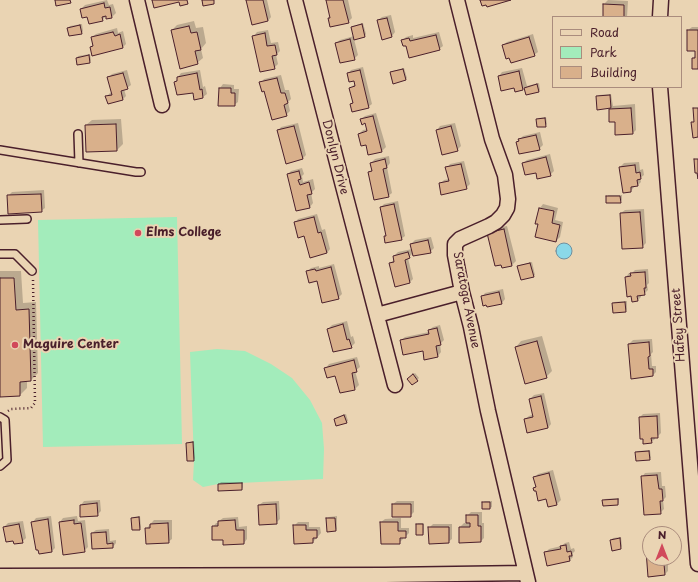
<!DOCTYPE html>
<html>
<head>
<meta charset="utf-8">
<style>
  body { margin:0 }
  #map { position:relative; width:698px; height:582px; overflow:hidden; background:#ead4b3; font-family:"Playpen Sans",sans-serif }
  canvas { display:block }
  .legend { position:absolute; left:552px; top:16px; width:130px; height:72px; box-sizing:border-box; background:#ead4b3; border:1px solid #aa8c7d; margin:0; padding:5px 7px; list-style:none; font-size:12px; color:#4a1f2b }
  .legend li { display:flex; align-items:center; gap:8px; height:20px }
  .legend b { width:20px; border:1px solid #aa8c7d }
  .north { position:absolute; left:642px; top:526px; width:40px; height:40px; box-sizing:border-box; background:#ead4b3; border:1px solid #aa8c7d; border-radius:50%; rotate:0deg; font-size:11px; font-weight:700; line-height:16px; text-align:center; color:#4a1f2b }
  .north::after { content:''; display:block; margin:auto; width:14px; height:18px; background:#d1495b; clip-path:polygon(50% 0,100% 100%,50% 72%,0 100%) }
</style>
</head>
<body>
<div id="map">
<canvas width="698" height="582"></canvas>
<ul class="legend">
<li><b style="height:5px;background:#ead4b3"></b>Road</li>
<li><b style="height:11px;background:#a3ecbb"></b>Park</li>
<li><b style="height:11px;background:#d9b08b"></b>Building</li>
</ul>
<div class="north">N</div>
</div>
<script>
const context = document.querySelector('canvas').getContext('2d');
context.lineJoin = 'round';
function paint(path, color) { context.fillStyle = color; context.fill(path, 'evenodd'); }
const shape = rows => new Path2D(rows.map(r => 'M' + r).join(''));
function strokePath(path, color, width, dash) { context.strokeStyle = color; context.lineWidth = width; context.lineCap = dash ? 'butt' : 'round'; context.setLineDash(dash || []); context.stroke(path); }
function drawText(font, color, halo, rows, align = 'center') {
  context.font = font + ' "Playpen Sans",sans-serif'; context.lineWidth = 4; context.setLineDash([]); context.textBaseline = 'middle'; context.strokeStyle = halo; context.fillStyle = color; for (const [text, x, y, turn = 0] of rows) {
    context.save(); context.translate(x, y); context.rotate((+turn || 0) * Math.PI / 180); context.textAlign = isNaN(turn) ? turn : align; if (halo) context.strokeText(text, 0, 0); context.fillText(text, 0, 0); context.restore();
  }
}
paint(shape([
  [177,217,182,444,43,447,38,220],
  [217,349,245,351,271,364,292,378,310,400,322,423,324,449,323,479,218,484,203,487,193,480,194,461,190,352]
]), '#a3ecbb');
const water = shape([
  '556 251a8 8 0 1 1 16 0a8 8 0 1 1-16 0Z'
]);
paint(water, '#8ad8e8');
strokePath(water, '#708e9c', 1);
paint(shape([
  [107,0,109,5,113,4,116,13,112,17,107,18,107,15,102,20,88,16,81,9,85,5],
  [247,0,267,0,271,17,268,21],
  [327,0,348,0,352,18,348,22,331,17],
  [608,0,628,1,627,17,604,17,604,4],
  [391,15,395,32,392,36,378,20,382,17],
  [194,21,196,28,203,27,206,43,201,49,203,58,197,63,172,30,177,25],
  [363,23,366,34,365,36,354,39,358,55,354,59,336,43,340,40,354,36,352,28,353,26],
  [82,24,83,31,82,33,68,28,70,26],
  [692,27,698,27,698,68,693,58,696,55,688,30],
  [117,28,118,33,123,31,126,44,123,47,91,48,94,44,92,37,96,34],
  [268,30,271,43,278,42,280,51,276,55,278,64,274,68,254,36,257,32],
  [439,32,443,46,439,49,406,44,402,41,406,37,413,35,413,38],
  [533,34,538,52,534,55,503,45,507,42],
  [90,54,91,60,90,62,78,64,77,58,78,56],
  [363,67,372,104,368,107,352,104,353,102,350,88,354,85,356,84,355,80,348,74,351,70],
  [404,68,407,78,406,79,391,73,393,71],
  [522,68,527,86,539,83,540,90,539,91,527,94,525,87,523,89,516,90,515,87,499,76,502,72],
  [127,70,131,85,127,88,124,89,126,96,123,99,106,97,110,93,112,92,108,78,112,74],
  [200,70,203,87,205,86,207,94,203,97,195,99,193,91,175,82,178,79,178,77,181,73],
  [281,75,285,90,289,90,291,99,288,102,290,111,286,115,265,90,261,83,264,79],
  [223,84,234,85,234,89,239,89,238,102,234,105,219,105,220,88],
  [611,94,613,106,635,104,636,130,633,133,615,120,610,110,612,107,598,109,597,97,599,95],
  [376,113,386,147,382,151,369,154,366,143,359,134,363,130,368,129,366,122,361,119,365,116],
  [546,117,547,124,545,126,537,119,539,118],
  [121,119,123,144,117,150,86,125,92,120],
  [298,123,306,155,303,158,278,131,281,127],
  [455,123,461,146,457,150,437,130,440,126],
  [540,132,543,145,539,149,517,142,523,136],
  [550,154,554,171,550,175,537,171,523,163,527,160],
  [389,156,390,163,387,167,392,193,388,196,369,173,373,169,371,163,375,159],
  [464,161,470,184,466,188,440,184,444,180,449,179,447,168,450,164],
  [639,162,640,170,643,169,644,175,640,178,641,182,637,186,634,186,634,187,631,191,620,167,624,163],
  [302,168,304,174,302,176,303,182,313,179,315,189,311,193,313,203,310,207,297,210,288,174,291,171],
  [44,190,45,208,41,211,8,196,12,192],
  [608,195,622,195,622,200,620,202,607,197],
  [398,201,405,236,401,239,385,237,387,235,381,207,384,204],
  [543,204,558,208,555,220,563,222,560,237,556,241,539,223,540,208],
  [644,209,646,243,642,247,621,213,625,210],
  [317,214,322,230,325,229,330,249,327,253,295,223,298,219],
  [507,226,516,261,512,265,502,267,492,229],
  [431,237,434,248,430,252,413,253,408,258,413,279,410,282,390,263,394,260,394,256,398,252,412,249,411,244,415,240],
  [532,262,535,275,533,276,519,266,520,265],
  [334,264,342,294,338,298,307,272,311,268,319,266,319,268],
  [648,269,649,283,647,285,648,290,644,294,641,294,641,297,638,300,632,295,628,296,626,277,629,273,632,273,635,270],
  [0,271,21,271,23,303,36,302,38,373,31,380,27,381,27,388,20,395,0,396],
  [503,289,505,299,502,303,482,297,485,293],
  [627,301,627,309,626,311,613,303,614,302],
  [347,321,351,337,353,336,355,343,351,347,328,329,332,325],
  [440,325,444,340,440,344,441,352,438,356,425,358,423,350,401,340,405,337,429,332,429,330,433,327],
  [542,336,552,371,546,377,516,347,521,341],
  [652,339,653,352,651,354,652,366,656,366,656,372,653,375,629,344,633,340],
  [357,357,360,367,355,371,359,385,355,389,341,392,336,375,326,368,329,364],
  [415,373,419,378,412,384,410,377],
  [544,393,551,424,548,428,525,419,529,416,534,414,530,399,534,395],
  [660,413,661,433,657,437,655,437,655,439,651,442,640,417,643,414],
  [346,414,348,421,346,422,335,419,337,417],
  [194,441,195,458,194,460,187,443,189,442],
  [650,450,651,458,649,459,636,452,638,451],
  [553,470,561,500,557,504,549,506,547,498,534,488,536,486,534,478,538,474],
  [661,472,662,486,665,486,666,497,663,500,664,509,660,513,642,477,645,473],
  [221,482,243,482,243,487,242,489,219,484],
  [619,498,619,503,618,504,603,501,605,499],
  [100,500,101,511,97,515,81,516,81,505,84,501],
  [279,501,280,519,276,523,259,505,263,502],
  [397,501,414,501,414,512,410,516,393,504],
  [485,501,492,501,492,507,490,508,483,502],
  [471,512,482,512,482,523,484,523,484,538,481,541,460,542,460,527,464,523,467,523,467,516],
  [51,516,55,548,52,551,33,522,36,518],
  [77,516,78,521,85,520,88,547,84,551,64,554,60,522,63,518],
  [140,516,141,527,140,529,132,518,134,517],
  [337,516,337,529,336,530,327,518,329,517],
  [238,517,239,527,247,526,247,539,244,543,224,539,213,527,216,523,219,523,219,521,223,518],
  [401,518,401,528,409,528,409,533,405,537,403,537,403,539,399,543,381,522,385,519],
  [154,520,172,520,172,539,168,542,146,529],
  [23,521,26,538,22,542,4,527,8,523],
  [298,522,309,522,309,527,320,527,321,533,313,542,294,526],
  [418,523,424,523,424,533,423,534,417,524],
  [433,524,452,524,452,539,448,542,429,528],
  [109,529,110,541,116,540,116,543,113,547,93,548,92,533,96,530],
  [665,532,666,534,650,534,650,558,670,558,668,562,668,571,665,574,649,576,646,537,650,533],
  [621,537,622,546,621,548,611,540,613,538],
  [569,542,571,549,574,548,575,551,573,553,573,557,570,560,545,553,549,549,561,546,565,543]
]), '#0003');
const building = shape([
  [55,0,70,0,71,3,56,6,55,0],
  [152,0,187,0,188,4,180,6,179,2,154,8,152,0],
  [202,0,214,0,214,4,203,6,202,0],
  [246,0,263,0,268,21,252,25,246,0],
  [326,0,343,0,349,23,330,27,328,18,330,18,326,0],
  [480,0,511,0,487,7,486,5,482,6,480,0],
  [104,3,105,8,110,7,112,18,106,19,106,16,102,17,103,21,89,24,87,17,82,18,80,9,104,3],
  [603,4,624,5,624,17,603,17,603,4],
  [387,18,392,37,382,40,377,20,387,18],
  [362,24,365,37,354,40,351,27,362,24],
  [80,25,82,34,69,36,67,28,80,25],
  [189,26,191,33,197,32,201,50,195,51,198,64,180,69,171,30,189,26],
  [687,30,698,30,698,69,692,69,692,58,695,58,695,51,687,51,687,30],
  [113,32,115,36,120,34,123,48,92,56,90,47,93,46,91,37,113,32],
  [265,33,267,46,275,45,277,55,272,56,275,69,260,72,252,36,265,33],
  [436,35,440,50,409,58,406,46,403,46,401,40,409,38,410,41,436,35],
  [529,37,535,56,511,63,509,58,506,59,502,45,529,37],
  [350,39,355,60,340,63,335,43,350,39],
  [89,55,90,63,77,65,76,58,89,55],
  [403,69,406,80,393,84,390,72,403,69],
  [360,70,369,108,352,112,350,104,353,103,349,88,355,86,354,81,349,82,347,73,360,70],
  [519,71,523,90,515,92,514,88,501,91,498,76,519,71],
  [123,73,128,89,121,91,123,100,108,104,105,96,112,95,107,77,123,73],
  [197,73,200,90,202,89,203,98,194,100,193,93,177,95,174,82,177,81,177,77,197,73],
  [277,78,281,93,285,93,288,103,284,105,287,116,272,120,264,91,262,92,259,82,277,78],
  [537,84,539,92,526,95,524,88,537,84],
  [219,88,231,88,231,93,235,93,235,106,218,106,219,88],
  [610,95,611,108,597,110,596,96,610,95],
  [631,108,633,134,615,135,615,122,609,122,609,109,631,108],
  [693,108,698,108,698,137,693,138,691,122,694,122,693,108],
  [373,116,382,152,368,155,366,145,361,146,358,134,367,131,365,123,362,125,360,119,373,116],
  [545,118,546,127,537,127,536,119,545,118],
  [116,124,117,151,86,152,85,125,116,124],
  [294,126,303,159,286,164,277,130,294,126],
  [451,126,458,151,442,155,436,130,451,126],
  [536,135,540,150,519,154,516,142,519,141,518,139,536,135],
  [546,157,551,176,537,179,536,173,525,175,522,163,546,157],
  [385,159,387,168,383,169,389,197,374,200,368,172,372,171,370,163,385,159],
  [694,159,698,159,698,179,697,173,695,173,694,159],
  [461,164,467,189,441,195,439,183,449,181,445,167,461,164],
  [635,165,636,173,640,172,641,179,637,180,638,186,631,187,631,192,623,193,619,167,635,165],
  [299,171,301,179,298,180,300,185,309,182,312,194,307,195,310,208,296,211,287,174,299,171],
  [41,194,42,212,8,214,7,195,41,194],
  [606,196,620,196,621,203,606,203,606,196],
  [394,204,402,240,385,243,384,236,386,236,380,207,394,204],
  [539,208,554,211,552,223,560,225,556,242,535,237,538,224,535,224,539,208],
  [640,212,643,248,622,249,620,213,640,212],
  [314,217,318,233,321,232,327,253,310,258,304,236,298,238,294,222,314,217],
  [504,229,512,266,502,268,501,265,495,266,487,233,504,229],
  [428,240,431,253,413,256,410,244,428,240],
  [408,252,410,258,405,260,410,283,395,287,389,263,394,262,393,256,408,252],
  [530,263,534,277,521,280,517,266,530,263],
  [331,267,339,299,322,303,317,281,309,283,306,271,315,269,316,271,331,267],
  [645,272,646,288,644,288,645,295,637,296,638,301,632,302,631,296,627,297,625,277,631,276,630,273,645,272],
  [0,278,14,278,16,310,29,309,31,381,20,382,20,396,0,397,0,278],
  [499,292,502,304,487,307,486,305,483,306,481,296,499,292],
  [625,302,626,312,613,313,612,303,625,302],
  [343,324,347,340,349,339,352,348,333,352,327,329,343,324],
  [437,328,441,345,436,346,438,357,424,360,423,351,403,355,400,340,429,334,428,330,437,328],
  [537,341,547,378,525,384,515,347,537,341],
  [649,342,650,356,648,357,649,369,653,369,653,376,631,379,628,344,649,342],
  [354,360,357,372,352,373,355,390,340,393,335,376,327,378,324,368,354,360],
  [413,374,418,381,412,385,407,379,413,374],
  [541,396,548,428,527,433,524,419,533,417,529,399,541,396],
  [344,415,347,423,336,426,334,419,344,415],
  [657,416,658,438,651,438,652,443,643,444,643,439,640,439,639,417,657,416],
  [193,442,194,461,187,461,186,443,193,442],
  [649,451,650,460,636,461,635,452,649,451],
  [549,473,557,505,548,507,546,499,538,501,536,491,534,491,533,488,536,487,533,477,549,473],
  [657,475,659,489,662,489,663,501,660,501,661,514,644,515,641,476,657,475],
  [242,483,242,490,218,491,218,484,242,483],
  [618,499,618,505,603,506,602,500,618,499],
  [482,502,490,502,490,509,482,509,482,502],
  [97,503,98,516,80,517,80,505,97,503],
  [276,504,277,524,259,525,258,505,276,504],
  [392,504,411,504,411,517,392,517,392,504],
  [466,515,478,515,478,526,481,526,481,542,459,543,459,527,470,527,470,523,466,523,466,515],
  [139,517,140,530,132,530,131,518,139,517],
  [326,518,335,518,336,531,327,532,326,518],
  [48,519,52,552,39,554,38,550,36,550,31,522,48,519],
  [74,520,74,524,81,523,85,552,63,555,59,522,74,520],
  [235,520,236,530,244,530,244,544,223,545,223,540,212,540,212,526,218,526,218,521,235,520],
  [380,522,398,522,398,531,406,531,406,538,400,538,400,544,381,544,380,522],
  [168,523,169,543,146,544,145,528,150,528,150,524,168,523],
  [19,524,23,543,14,544,13,541,6,542,3,527,19,524],
  [416,524,423,524,423,535,416,535,416,524],
  [293,525,306,525,306,530,317,530,317,538,313,538,313,543,294,544,293,525],
  [428,527,449,527,449,543,429,544,428,527],
  [106,532,107,544,113,543,113,548,92,549,91,533,106,532],
  [650,536,650,558,667,558,667,563,664,564,665,575,648,577,645,537,650,536],
  [620,538,621,549,612,551,610,540,620,538],
  [566,545,567,552,571,551,572,556,569,556,570,561,547,566,544,552,561,549,560,546,566,545]
]);
paint(building, '#d9b08b');
strokePath(building, '#4a1f2b', 1);
const lane = shape([
  [78,134,79,163],
  [0,150,136,172,141,172],
  [0,220,27,219],
  [0,254,15,254,32,271],
  [0,417,5,420,7,460,0,466]
]);
const street = shape([
  [137,0,162,105],
  [295,0,343,186,395,385],
  [457,0,492,139,505,175,508,199,507,208,503,215,496,222,489,226,460,239,455,244,455,255,462,292,471,327,488,411,528,582],
  [660,17,661,0],
  [660,87,698,564],
  [377,315,462,292],
  [0,576,385,575,526,573]
]);
strokePath(lane, '#4a1f2b', 10);
strokePath(street, '#4a1f2b', 17);
strokePath(shape([
  [8,411,11,409,31,408,35,403,33,280]
]), '#4a1f2b', 2.5, [1, 3]);
strokePath(lane, '#ead4b3', 7);
strokePath(street, '#ead4b3', 14);
for (const [x, y, r, color] of [
  [138,233,4,"#d1495b"],
  [15,345,4,"#d1495b"]
]) { const dot = new Path2D(); dot.arc(x, y, r, 0, 2 * Math.PI); context.fillStyle = color; context.fill(dot); strokePath(dot, '#ead4b3', 1.5); }
drawText('12px', '#4a1f2b', '#ead4b3', [
  ["Donlyn Drive",335,157,76],
  ["Saratoga Avenue",466,300,79],
  ["Hafey Street",679,325,-94]
]);
drawText('bold 12px', '#4a1f2b', '#ead4b3', [
  ["Elms College",146,233],
  ["Maguire Center",23,345]
], 'left');
</script>
</body>
</html>
